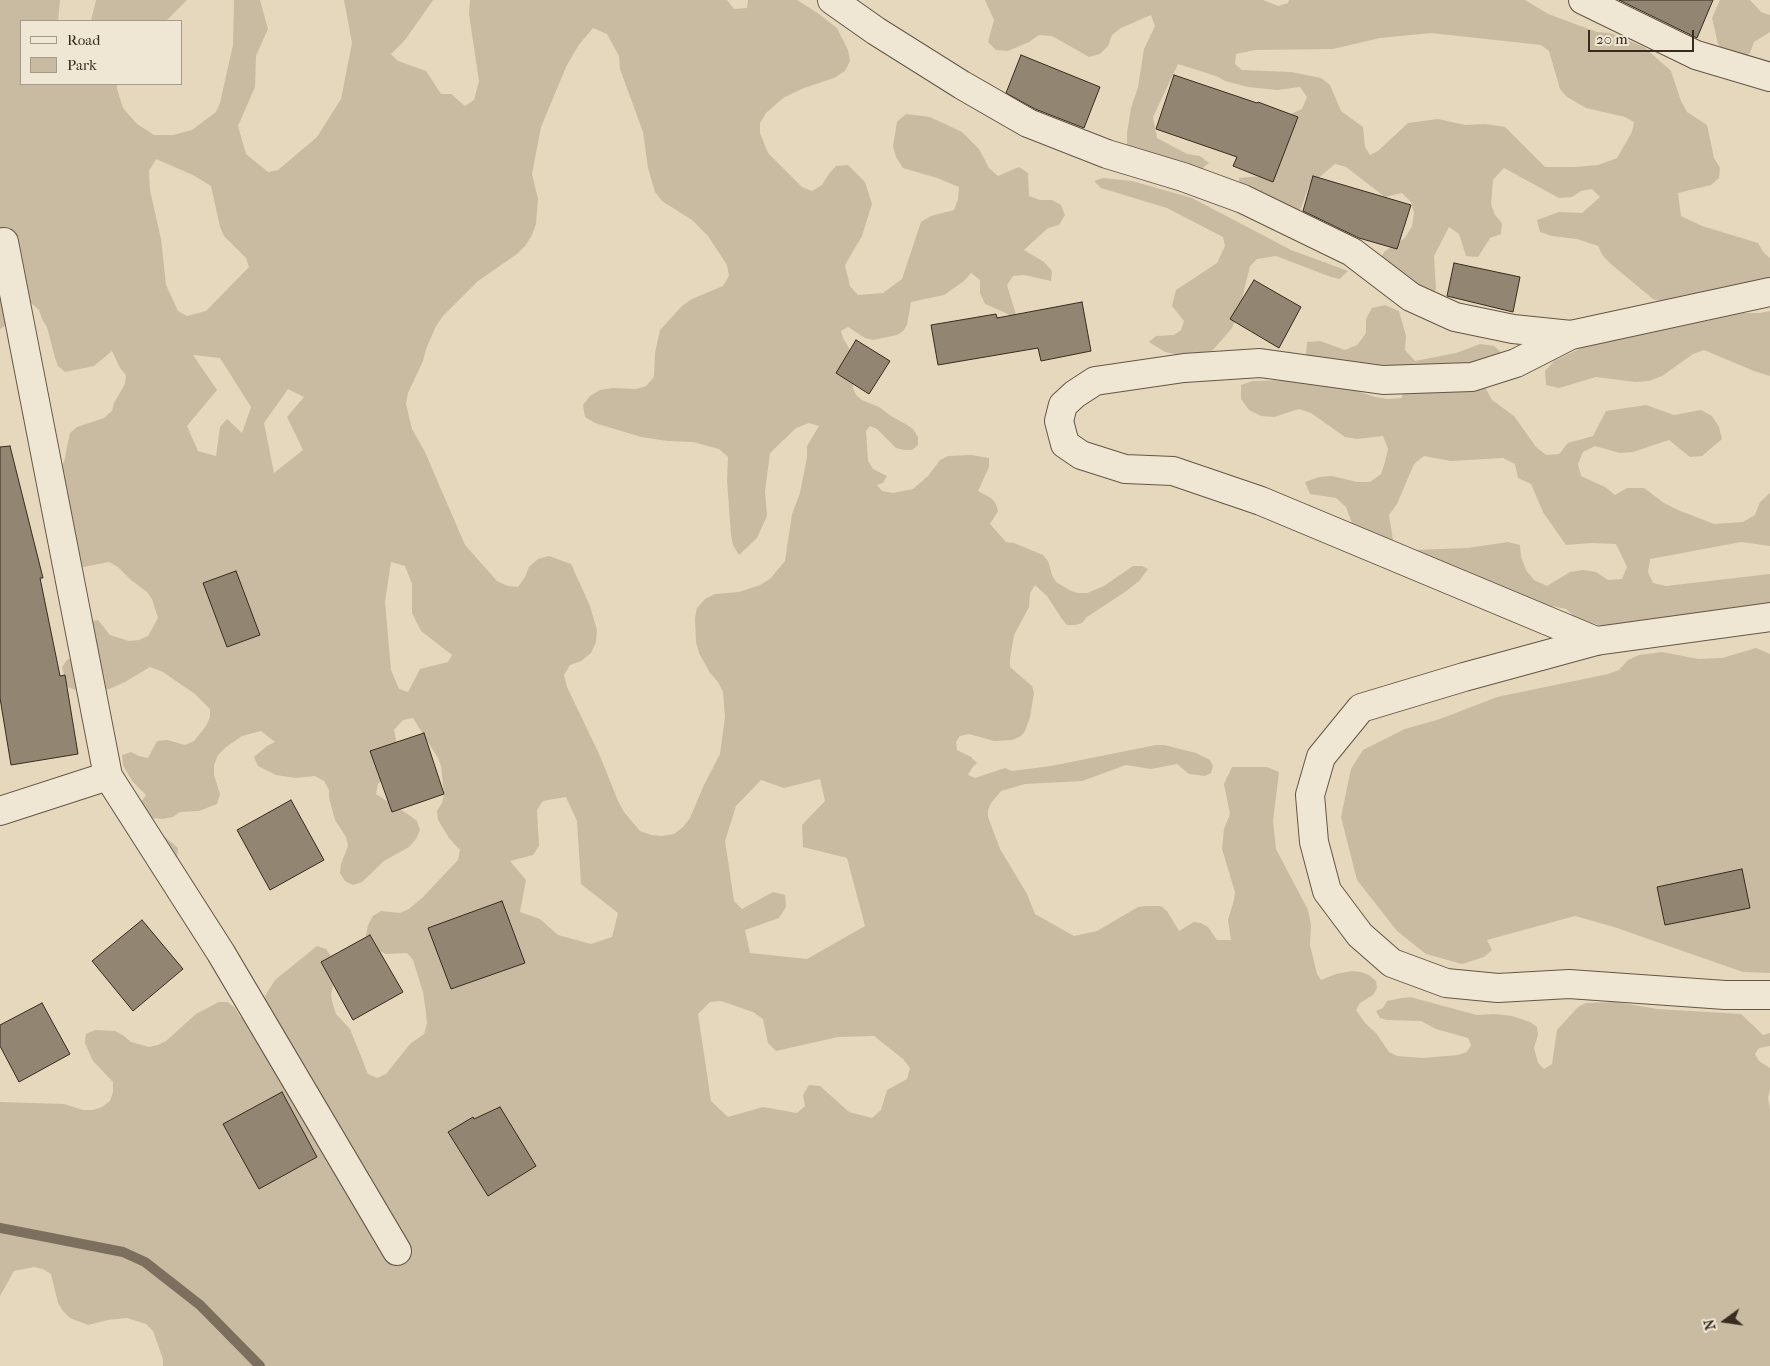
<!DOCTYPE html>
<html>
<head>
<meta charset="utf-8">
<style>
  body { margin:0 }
  #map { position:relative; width:1770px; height:1366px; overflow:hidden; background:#e6d8bc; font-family:"IM FELL French Canon",serif }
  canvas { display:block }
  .legend { position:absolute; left:20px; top:20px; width:162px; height:65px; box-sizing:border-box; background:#efe6d3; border:1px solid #a69b8b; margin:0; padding:6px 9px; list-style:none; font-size:15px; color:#382b1f }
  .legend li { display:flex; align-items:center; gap:10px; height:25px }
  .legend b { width:25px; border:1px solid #a69b8b }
  .north { position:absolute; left:1700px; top:1296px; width:50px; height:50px; -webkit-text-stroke:4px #efe6d3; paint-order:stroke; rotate:256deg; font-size:14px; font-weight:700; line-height:20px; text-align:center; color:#382b1f }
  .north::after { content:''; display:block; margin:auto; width:18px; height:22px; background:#382b1f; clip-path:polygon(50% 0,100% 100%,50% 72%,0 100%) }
  .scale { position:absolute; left:1588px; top:30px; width:106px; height:22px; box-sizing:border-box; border:2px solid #382b1f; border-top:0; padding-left:6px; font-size:15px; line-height:18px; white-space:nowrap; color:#382b1f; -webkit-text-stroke:4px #efe6d3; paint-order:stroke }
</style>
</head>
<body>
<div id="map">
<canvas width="1770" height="1366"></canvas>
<ul class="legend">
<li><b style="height:6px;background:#efe6d3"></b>Road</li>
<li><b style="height:14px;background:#c8bba1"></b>Park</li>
</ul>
<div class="north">N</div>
<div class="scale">20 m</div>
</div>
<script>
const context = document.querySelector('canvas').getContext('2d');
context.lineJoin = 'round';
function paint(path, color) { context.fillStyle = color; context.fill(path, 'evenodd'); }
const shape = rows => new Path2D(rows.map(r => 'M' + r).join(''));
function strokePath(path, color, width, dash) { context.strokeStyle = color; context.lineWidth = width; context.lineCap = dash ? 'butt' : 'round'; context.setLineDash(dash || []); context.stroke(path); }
paint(shape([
  [0,0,60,0,58,21,21,21,21,84,117,84,117,89,123,108,137,124,154,135,173,135,192,130,216,112,220,103,233,45,234,0,260,0,268,29,256,56,255,87,238,126,246,154,268,172,278,170,317,137,341,99,352,43,344,0,433,0,405,40,391,54,398,61,426,71,441,94,451,94,465,106,474,100,479,81,469,14,470,0,727,0,734,9,747,8,748,0,797,0,819,14,837,28,848,50,850,61,845,71,834,78,804,88,783,98,766,113,760,123,760,133,768,153,802,187,812,191,822,185,828,175,836,166,848,165,865,182,872,204,862,236,845,265,850,286,858,295,883,293,902,279,921,222,931,216,954,210,958,199,959,187,937,178,903,168,896,157,893,146,897,122,906,114,930,117,962,132,979,149,989,168,998,176,1019,167,1028,173,1029,196,1040,200,1052,200,1061,205,1065,215,1059,225,1048,228,1024,250,1044,262,1052,271,1051,281,1024,275,1013,276,1007,285,1017,318,985,304,980,293,980,280,971,273,964,281,944,295,911,302,907,325,903,331,897,335,873,340,865,338,848,327,841,331,843,338,855,358,857,366,853,381,853,388,856,395,862,400,879,407,891,416,907,425,913,429,918,437,918,445,912,450,904,450,896,448,877,429,870,426,866,431,868,461,873,469,887,476,883,483,877,485,882,491,893,493,913,489,928,476,940,460,948,456,971,455,989,458,989,467,978,491,991,498,996,504,998,511,990,524,1006,542,1014,543,1043,555,1048,561,1052,575,1056,582,1071,591,1078,593,1087,593,1104,586,1133,566,1142,566,1148,569,1139,581,1125,592,1087,617,1082,623,1075,625,1067,625,1062,619,1047,596,1035,585,1030,593,1029,607,1014,635,1010,659,1010,667,1032,686,1034,693,1030,717,1025,731,1021,736,1012,740,994,741,969,734,960,736,956,742,957,750,971,757,977,763,972,768,968,775,975,778,1005,768,1012,771,1051,766,1156,745,1164,745,1196,753,1210,760,1213,766,1211,773,1205,776,1189,774,1177,764,1151,769,1126,765,1082,781,1025,784,1001,791,991,803,988,810,988,817,1000,849,1027,894,1035,914,1074,936,1097,931,1138,907,1145,906,1161,906,1167,911,1179,931,1194,922,1201,923,1208,927,1217,940,1231,940,1228,920,1234,900,1235,892,1222,849,1224,829,1230,814,1224,784,1232,767,1267,767,1279,772,1273,821,1276,849,1308,910,1311,925,1310,945,1317,974,1321,980,1336,974,1352,971,1361,972,1369,975,1376,981,1377,988,1373,995,1360,1003,1356,1010,1365,1023,1376,1033,1389,1052,1397,1056,1423,1058,1458,1055,1467,1052,1471,1045,1468,1038,1436,1029,1421,1021,1387,1020,1380,1018,1376,1011,1383,1008,1387,1001,1402,998,1410,997,1477,1015,1494,1014,1512,1016,1530,1022,1537,1027,1538,1035,1534,1048,1538,1063,1544,1069,1552,1064,1557,1030,1578,1007,1586,1003,1616,1002,1657,1009,1741,1014,1763,1035,1770,1033,1770,1046,1759,1048,1755,1054,1759,1061,1770,1068,1770,1090,1768,1098,1770,1110,1770,1366,163,1366,163,1359,153,1331,146,1324,127,1318,108,1320,88,1325,70,1318,63,1311,58,1303,51,1274,43,1269,34,1267,14,1271,0,1296,0,1102,64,1104,83,1110,93,1110,102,1107,110,1101,113,1092,113,1082,93,1061,85,1043,86,1034,95,1030,115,1031,124,1036,131,1042,149,1047,158,1045,166,1041,196,1014,219,1002,228,1002,235,1008,240,1017,259,1014,265,1005,265,996,275,980,317,946,326,949,337,965,331,995,333,1005,336,1014,350,1029,368,1074,377,1078,386,1074,410,1044,424,1034,427,1024,426,1012,423,992,413,960,407,953,386,954,377,950,370,943,366,935,368,925,373,916,381,911,400,913,409,909,423,897,458,860,460,850,449,838,438,820,437,811,442,803,444,794,441,766,438,758,413,718,403,720,394,730,398,749,396,759,385,777,378,784,376,794,409,815,417,821,420,830,416,839,409,847,384,861,362,882,353,885,345,881,340,873,341,864,348,846,346,837,335,820,329,798,329,790,324,781,315,776,295,778,276,775,258,766,254,757,267,746,275,742,261,731,242,736,226,747,218,755,214,765,214,775,220,794,217,804,199,811,180,812,173,817,162,819,153,818,156,827,163,835,178,848,177,859,170,865,161,866,155,858,143,831,140,821,141,802,146,795,132,781,123,765,122,755,131,752,139,756,148,758,157,741,167,740,185,745,194,741,206,726,210,717,210,709,195,694,163,672,150,667,125,682,93,696,67,687,62,667,67,660,75,656,84,655,88,646,82,628,89,622,98,620,110,635,129,641,139,640,148,636,158,618,152,599,147,592,131,580,118,567,109,562,78,568,68,566,59,562,52,556,49,547,53,529,42,491,44,482,64,462,70,433,77,427,104,418,112,411,114,403,125,384,126,375,120,368,112,351,94,366,65,372,58,366,55,358,47,327,42,319,39,310,31,303,23,307,10,323,0,329],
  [593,28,607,34,619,56,620,69,643,132,648,168,655,192,662,201,692,220,708,236,727,265,729,276,723,286,692,299,682,306,660,330,655,353,654,377,646,386,636,389,613,388,600,390,590,396,583,405,585,417,595,423,641,437,668,441,693,442,719,449,728,457,727,480,731,535,733,545,739,555,757,538,767,516,765,491,770,453,796,428,809,423,819,426,807,446,807,457,800,493,792,514,785,561,770,579,760,585,739,592,715,594,705,599,697,608,695,618,696,642,699,653,710,673,718,682,723,692,725,717,720,754,704,785,690,818,683,827,674,834,662,836,651,835,640,831,624,812,618,801,600,756,567,687,564,675,570,665,581,661,591,653,596,642,597,630,590,606,571,564,549,556,538,559,529,567,525,577,518,587,508,586,497,581,465,545,425,452,412,429,406,404,408,393,423,361,426,349,436,326,443,316,478,281,517,254,525,246,532,235,536,224,538,199,532,174,541,127,566,67,578,46],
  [156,159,193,175,211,186,220,227,224,236,246,258,249,267,206,311,187,316,178,311,166,285,161,239,150,190,149,171],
  [193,355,220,358,251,407,242,433,227,419,220,427,216,456,198,451,187,426,217,390],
  [288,389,304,397,287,417,303,450,274,473,264,423],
  [391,562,405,566,412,584,412,613,421,631,452,655,448,662,420,669,408,692,399,689,391,670,385,602],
  [820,779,825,801,802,825,803,847,847,858,865,926,807,959,750,953,745,930,779,918,786,907,785,895,773,892,742,909,734,901,725,841,736,806,761,780,784,788],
  [566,797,577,821,581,884,618,913,612,937,591,944,558,935,540,919,520,912,526,880,510,861,533,855,539,846,537,810,543,801],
  [721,1001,753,1012,763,1019,768,1043,776,1051,838,1037,874,1036,903,1059,910,1068,907,1079,887,1090,881,1110,872,1118,849,1112,820,1086,809,1085,803,1095,805,1106,797,1113,763,1107,728,1117,711,1101,698,1014,710,1002],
  [96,0,187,0,166,21,91,21],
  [985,0,1263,0,1278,6,1288,3,1289,0,1525,0,1548,14,1597,32,1610,33,1644,47,1671,71,1681,101,1687,112,1707,125,1714,158,1720,168,1719,178,1711,185,1678,193,1681,216,1702,226,1758,243,1763,252,1770,258,1770,285,1675,306,1653,299,1611,264,1603,256,1598,246,1577,239,1552,236,1540,232,1537,220,1559,212,1582,213,1590,206,1600,197,1592,189,1581,191,1572,197,1559,198,1504,168,1493,180,1491,204,1495,215,1502,223,1501,234,1490,238,1478,257,1466,256,1459,234,1449,227,1434,256,1436,290,1426,297,1379,260,1385,251,1405,238,1412,226,1414,213,1411,202,1402,193,1385,197,1346,167,1335,164,1309,186,1301,208,1294,216,1240,189,1239,178,1262,176,1285,124,1291,114,1302,109,1307,97,1300,87,1277,90,1248,87,1225,81,1216,76,1178,64,1153,117,1157,138,1187,154,1200,156,1209,163,1200,170,1133,154,1127,145,1127,133,1131,108,1138,87,1144,49,1155,26,1151,15,1121,28,1112,35,1108,46,1100,54,1089,57,1052,36,1039,35,1029,42,1008,51,996,50,988,42,994,20],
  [1431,33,1541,45,1549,51,1560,89,1567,97,1586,108,1625,117,1634,122,1632,132,1617,158,1598,165,1575,167,1545,167,1505,127,1486,124,1465,125,1438,119,1408,123,1378,151,1370,155,1365,147,1363,127,1341,111,1330,85,1321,78,1291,72,1242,70,1235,64,1236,54,1255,50,1333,49,1380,38],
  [1720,0,1750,0,1761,12,1770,15,1770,32,1754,42,1750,53,1739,61,1727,55,1718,44,1712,18],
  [1103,178,1132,181,1192,198,1291,250,1348,271,1340,279,1331,277,1276,256,1257,259,1250,266,1240,307,1232,328,1213,350,1194,358,1165,352,1149,342,1156,336,1174,335,1181,330,1184,321,1172,306,1176,290,1217,263,1225,246,1223,237,1167,208,1101,188,1094,181],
  [1385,305,1399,311,1406,336,1405,350,1415,361,1456,353,1480,344,1494,346,1504,355,1488,376,1486,389,1492,400,1514,416,1536,447,1546,455,1559,454,1568,443,1593,436,1606,411,1646,405,1674,415,1701,410,1712,416,1719,427,1722,439,1702,456,1690,457,1669,440,1633,452,1620,453,1595,446,1583,452,1578,464,1581,476,1605,487,1615,495,1627,488,1644,488,1664,503,1678,510,1714,524,1743,522,1755,515,1760,502,1770,493,1770,546,1741,542,1650,559,1648,572,1653,583,1666,586,1770,574,1770,606,1602,626,1576,618,1566,609,1552,606,1523,606,1413,550,1468,548,1508,542,1520,545,1521,557,1526,570,1534,580,1547,586,1570,572,1583,570,1596,572,1608,580,1622,579,1627,567,1616,544,1591,543,1566,545,1543,512,1531,484,1518,478,1515,464,1503,458,1451,461,1424,456,1414,464,1397,504,1389,515,1393,540,1391,553,1360,545,1346,507,1336,498,1310,494,1305,482,1319,477,1332,476,1357,482,1370,482,1381,474,1385,462,1388,449,1383,436,1357,439,1345,437,1311,413,1299,409,1274,417,1261,416,1249,410,1241,399,1241,385,1253,381,1295,380,1336,384,1375,397,1388,399,1402,398,1404,385,1306,356,1307,342,1320,341,1345,350,1357,345,1366,333,1366,319,1372,308],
  [1770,311,1770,376,1754,371,1704,350,1693,354,1662,376,1649,381,1635,382,1596,377,1559,388,1546,385,1545,371,1554,361,1594,342,1712,313,1760,313],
  [1756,648,1770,654,1770,973,1743,972,1614,927,1575,916,1487,940,1492,950,1484,957,1462,964,1426,954,1397,931,1357,880,1341,817,1351,769,1363,750,1405,729,1440,719,1497,697,1608,674,1619,670,1628,660,1639,655,1662,652,1698,659,1722,658]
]), '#c8bba1');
strokePath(shape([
  [0,1228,123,1252,145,1262,200,1305,260,1366]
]), '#7d6f5d', 10);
const building = shape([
  [1619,0,1713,0,1697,38,1619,0],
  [1021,55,1100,87,1084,128,1035,109,1006,93,1021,55],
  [1174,75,1257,103,1258,102,1298,117,1273,182,1233,166,1237,157,1156,129,1174,75],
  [1313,176,1411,205,1397,249,1359,238,1303,211,1313,176],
  [1454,263,1520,277,1513,312,1447,296,1454,263],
  [1254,280,1301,307,1279,348,1230,319,1254,280],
  [1082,302,1091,351,1041,361,1038,348,938,365,931,325,996,314,997,318,1082,302],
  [856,340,890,361,869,394,836,373,856,340],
  [10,446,43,578,40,578,60,676,65,675,78,754,11,765,0,698,0,447,10,446],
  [236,571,260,635,227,647,203,583,236,571],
  [424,733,444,794,392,812,370,751,424,733],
  [291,800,324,860,270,890,237,830,291,800],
  [1742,869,1750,908,1665,925,1657,887,1742,869],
  [502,901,525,963,451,989,428,928,502,901],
  [142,920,183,969,133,1011,92,961,142,920],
  [370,935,403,992,353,1020,321,962,370,935],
  [42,1003,70,1054,19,1082,0,1046,0,1025,42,1003],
  [282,1092,317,1157,259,1189,223,1124,282,1092],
  [500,1107,536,1166,488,1196,448,1132,473,1117,474,1119,500,1107]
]);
paint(building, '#928571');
strokePath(building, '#382b1f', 1);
const minor = shape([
  [832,0,876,31,962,85,1028,123,1107,154,1183,177,1243,199,1352,252,1411,297,1455,317,1513,329,1571,335,1770,292],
  [1583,0,1696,55,1770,77],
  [4,242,108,776,221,953,397,1251],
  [1571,335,1516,363,1472,377,1383,380,1260,363,1184,368,1095,381,1075,394,1063,405,1059,421,1065,444,1081,455,1125,469,1173,471,1261,501,1596,641],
  [0,811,108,776]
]);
const tertiary = shape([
  [1770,617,1596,641,1464,677,1361,708,1321,757,1310,795,1314,842,1327,891,1360,935,1392,963,1446,983,1498,988,1569,984,1725,995,1770,995]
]);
strokePath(minor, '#645646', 30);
strokePath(tertiary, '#645646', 30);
strokePath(minor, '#efe6d3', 28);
strokePath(tertiary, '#efe6d3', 28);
</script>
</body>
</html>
